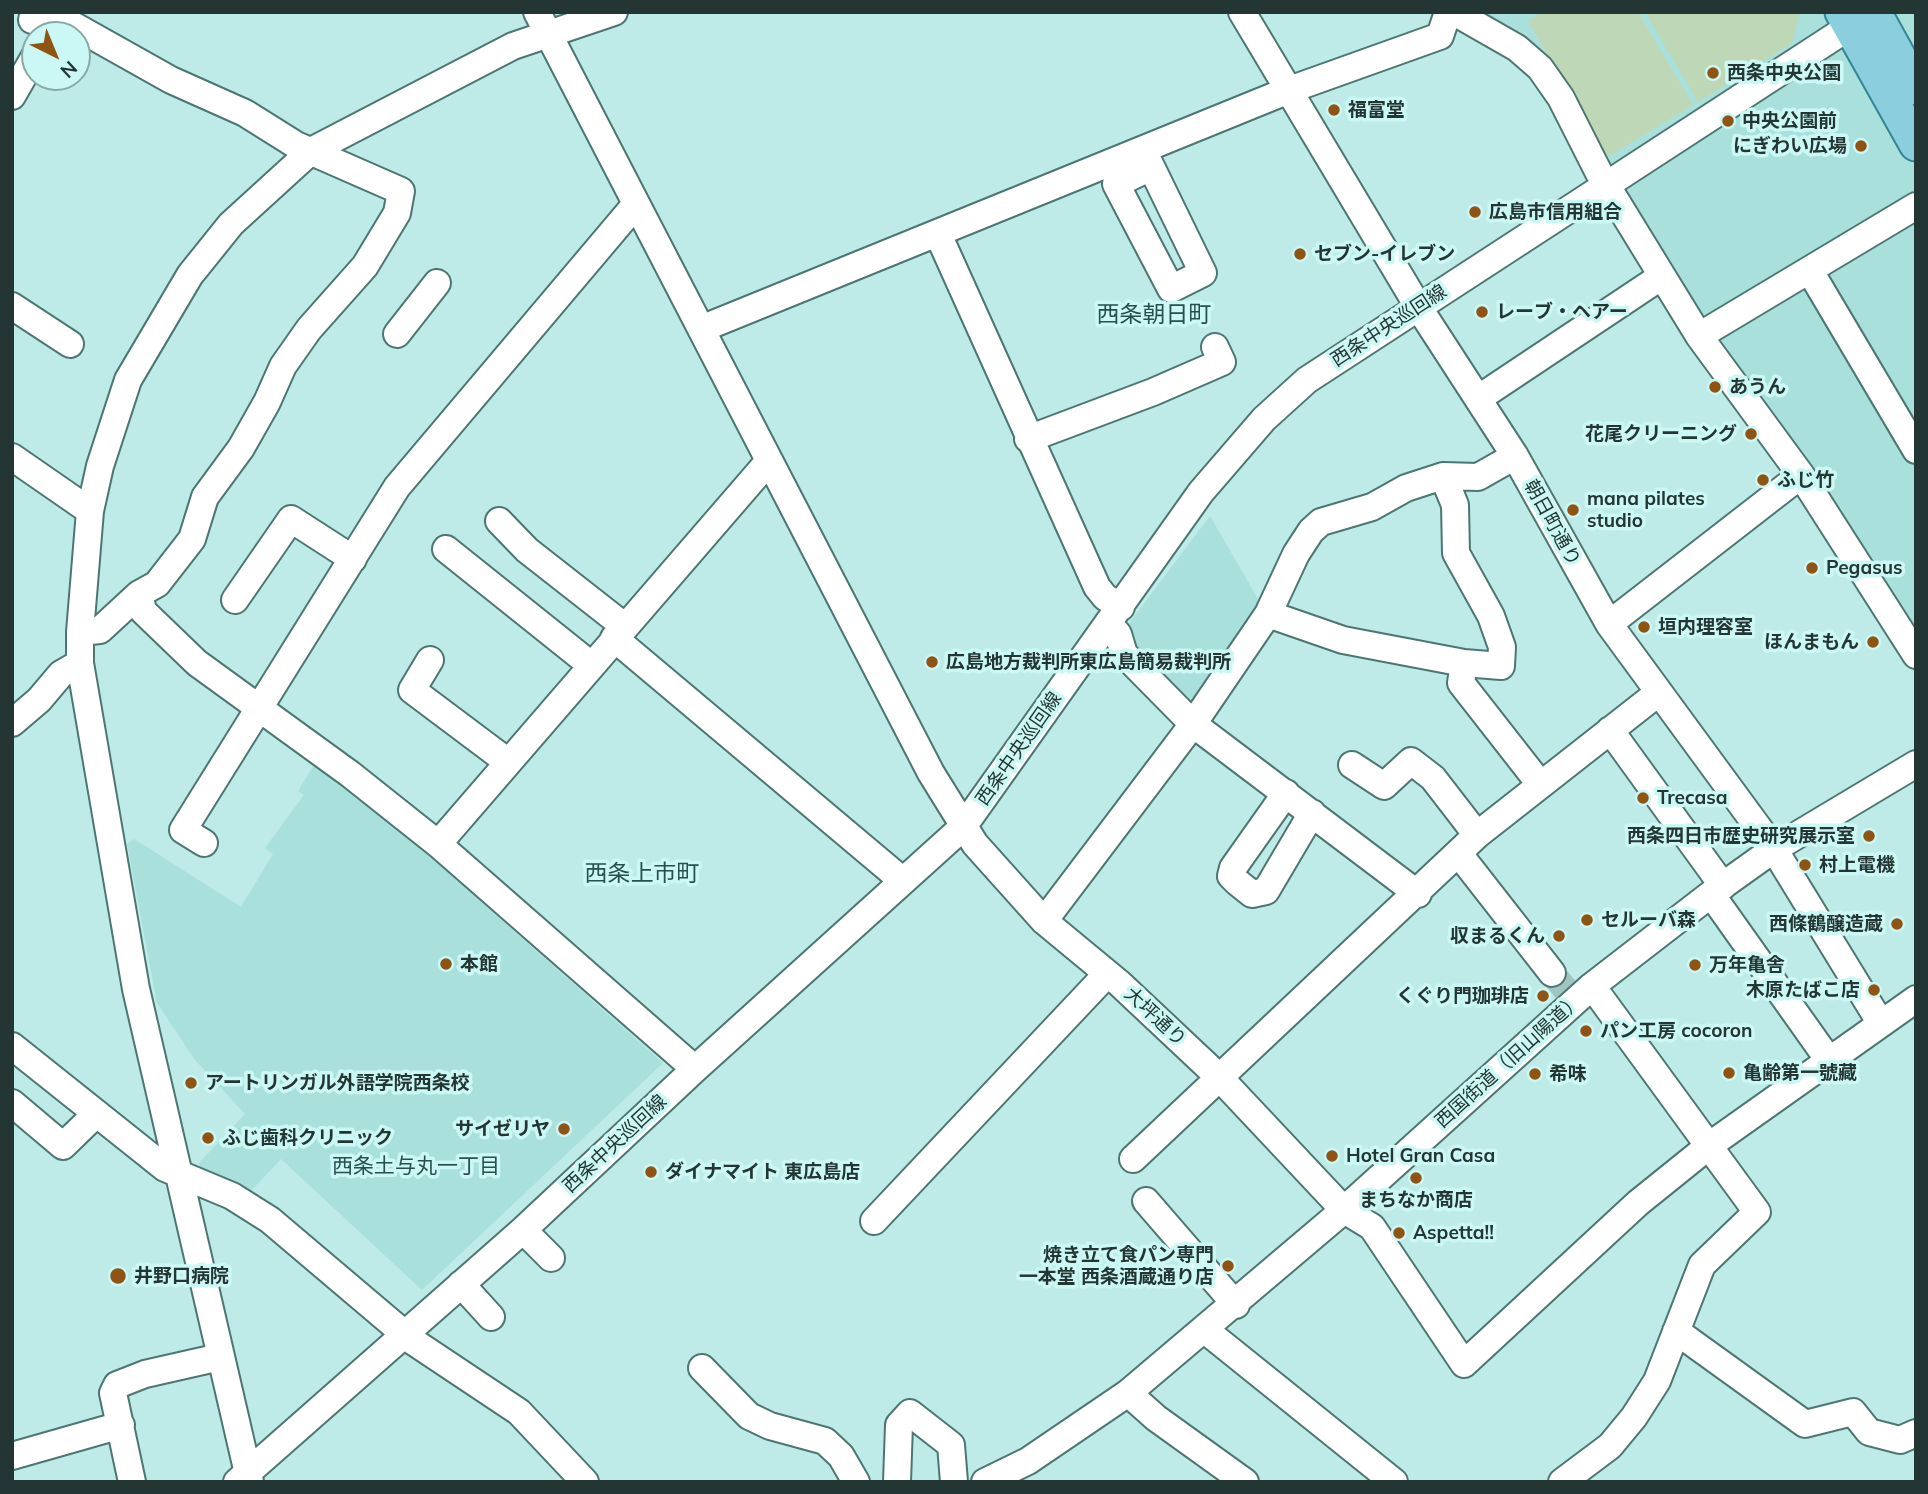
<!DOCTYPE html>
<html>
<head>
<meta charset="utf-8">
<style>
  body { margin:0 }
  #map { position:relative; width:1928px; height:1494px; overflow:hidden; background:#beeae7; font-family:Mulish,sans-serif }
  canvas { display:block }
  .frame { position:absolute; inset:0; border:14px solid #243634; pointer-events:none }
  .north { position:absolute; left:21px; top:21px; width:70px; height:70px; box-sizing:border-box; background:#cbf7f4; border:2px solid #88aaa7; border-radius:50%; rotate:137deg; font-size:19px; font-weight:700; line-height:28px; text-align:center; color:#243634 }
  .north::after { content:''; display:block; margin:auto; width:24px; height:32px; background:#8f5413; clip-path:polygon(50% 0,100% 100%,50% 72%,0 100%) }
</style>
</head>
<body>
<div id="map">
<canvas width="1928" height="1494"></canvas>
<div class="frame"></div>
<div class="north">N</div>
</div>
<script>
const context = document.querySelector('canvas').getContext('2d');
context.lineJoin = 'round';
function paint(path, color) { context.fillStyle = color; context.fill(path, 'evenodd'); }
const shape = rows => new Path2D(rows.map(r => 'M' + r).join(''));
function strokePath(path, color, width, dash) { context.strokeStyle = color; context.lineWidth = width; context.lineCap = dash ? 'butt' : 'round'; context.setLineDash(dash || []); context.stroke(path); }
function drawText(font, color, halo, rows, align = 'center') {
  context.font = font + ' Mulish,"Noto Sans JP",sans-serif'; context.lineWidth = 7; context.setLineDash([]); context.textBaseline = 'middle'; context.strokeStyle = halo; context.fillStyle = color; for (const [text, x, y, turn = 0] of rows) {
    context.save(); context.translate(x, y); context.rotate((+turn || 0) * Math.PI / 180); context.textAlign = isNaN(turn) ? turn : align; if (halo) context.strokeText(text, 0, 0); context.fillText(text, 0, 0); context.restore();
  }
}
paint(shape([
  [1451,12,1916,12,1916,674,1543,81],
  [1210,516,1265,611,1190,717,1121,634],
  [316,762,342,779,663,1063,422,1290,281,1159,245,1197,202,1175,199,1163,245,1114,195,1060,157,1003,127,844,134,839,241,907,273,854,265,848,304,795,298,791]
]), '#a9e0dc');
paint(shape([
  [1542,12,1638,12,1693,105,1606,158,1528,21],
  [1645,12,1800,12,1792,43,1698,102]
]), '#bed8b7');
strokePath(shape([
  [1552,973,1575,1001]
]), '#9fc6c3', 26, [26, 13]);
const minor = shape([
  [537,12,931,773,975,844,1044,921,1119,983,1219,1077,1344,1210,1372,1227,1464,1364,1638,1203,1710,1145,1916,999],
  [1242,12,1419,308,1515,456,1609,624,1774,849,1880,1022],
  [1454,12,1517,48,1540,68,1561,98,1599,173,1699,336,1801,475,1916,655],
  [32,20,73,25,171,80,245,113,296,145,401,191,397,213,365,266,309,329,283,366,267,402,241,448,205,497,192,539,157,584,139,594],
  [12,96,35,56],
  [1143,150,1203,273,1171,289,1116,184,1151,167],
  [938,234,1097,587,1105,597,1121,607],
  [1810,271,1916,450],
  [12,306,70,344],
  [701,329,1289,90,1440,36,1448,12],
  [397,334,437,283],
  [1699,336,1916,206],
  [1479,398,1662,276],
  [1028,439,1153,392,1222,362,1215,347],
  [12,457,90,511],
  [1443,476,1455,505,1456,553,1491,616,1502,647,1501,666,1464,663],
  [499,521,527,550,624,626],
  [446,549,591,665],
  [235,600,291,519,353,559],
  [1268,614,1343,640,1464,663,1461,683,1540,784],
  [1108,624,1118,634,1124,654,1193,724,1418,894],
  [1609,624,1801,475],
  [80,632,100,630,139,594,143,611,197,663,350,774,438,844,695,1069],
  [614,638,903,881],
  [430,660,412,690,508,762],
  [12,723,39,700,61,674,80,663],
  [1610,730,1723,886],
  [1352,765,1384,786,1411,761,1433,778,1477,835],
  [1286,793,1233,868,1231,876,1237,882,1252,894,1266,891,1312,813],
  [204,843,183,830,397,487,636,204],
  [438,844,768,462],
  [1459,854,1552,973],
  [1711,894,1828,1059],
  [1044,921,1193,724,1268,614,1296,554,1311,531,1321,522,1372,507,1406,488,1443,476,1478,477,1515,456],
  [12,1046,165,1168,232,1196,270,1220,414,1342,519,1412,585,1482],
  [12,1103,63,1146,96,1114],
  [1133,1159,1477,835,1658,693],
  [1146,1201,1236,1305],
  [874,1221,1107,974],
  [523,1230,551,1258],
  [461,1284,491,1317],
  [1205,1330,1394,1482],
  [1676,1331,1805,1424,1853,1412,1869,1432,1900,1440,1916,1433],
  [702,1368,749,1416,770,1426,825,1441,841,1456,856,1482],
  [1128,1393,1156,1418,1245,1482],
  [12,1456,121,1425],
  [132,1482,113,1393,117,1385,145,1374,220,1357],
  [237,1482,523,1230,695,1069,963,827,1201,492,1264,419,1307,380,1866,16],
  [250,1482,136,989,80,663,80,632,90,511,100,466,128,380,190,275,231,224,311,151,513,46,614,12],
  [897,1482,899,1425,910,1413,951,1445,954,1482],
  [985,1482,1028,1461,1128,1393,1344,1210,1592,986,1711,894,1774,849,1916,764],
  [1562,1482,1610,1446,1634,1417,1657,1381,1702,1265,1757,1212,1592,986]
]);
const major = shape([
  [1842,12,1916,144],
  [1874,12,1916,88]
]);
strokePath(minor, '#4d7673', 30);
strokePath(major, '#348494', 37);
strokePath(minor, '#fff', 26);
strokePath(major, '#8bcede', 33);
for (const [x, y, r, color] of [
  [1713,73,7,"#8f5413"],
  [1334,110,7,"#8f5413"],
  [1728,121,7,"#8f5413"],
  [1861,146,7,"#8f5413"],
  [1475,212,7,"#8f5413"],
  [1300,254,7,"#8f5413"],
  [1482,312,7,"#8f5413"],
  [1715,387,7,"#8f5413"],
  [1751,434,7,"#8f5413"],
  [1763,480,7,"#8f5413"],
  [1573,510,7,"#8f5413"],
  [1812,568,7,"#8f5413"],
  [1644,627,7,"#8f5413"],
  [1873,642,7,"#8f5413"],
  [932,662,7,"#8f5413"],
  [1643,798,7,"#8f5413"],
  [1869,836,7,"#8f5413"],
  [1805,865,7,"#8f5413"],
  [1587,920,7,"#8f5413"],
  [1897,924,7,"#8f5413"],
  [1559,936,7,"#8f5413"],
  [446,964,7,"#8f5413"],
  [1695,965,7,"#8f5413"],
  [1874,990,7,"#8f5413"],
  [1543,996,7,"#8f5413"],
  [1586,1031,7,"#8f5413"],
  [1729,1073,7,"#8f5413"],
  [1535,1074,7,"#8f5413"],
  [191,1083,7,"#8f5413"],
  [564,1129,7,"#8f5413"],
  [208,1138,7,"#8f5413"],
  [1332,1156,7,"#8f5413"],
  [651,1172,7,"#8f5413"],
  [1416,1178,7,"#8f5413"],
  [1399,1233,7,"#8f5413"],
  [1228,1266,7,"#8f5413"],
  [118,1276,9,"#8f5413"]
]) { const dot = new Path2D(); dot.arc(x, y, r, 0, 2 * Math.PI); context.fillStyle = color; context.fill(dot); strokePath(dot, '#cbf7f4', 2.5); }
drawText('bold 19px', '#243634', '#cbf7f4', [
  ["西条中央公園",1727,73],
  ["福富堂",1348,110],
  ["中央公園前",1742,121],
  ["にぎわい広場",1847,146,"right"],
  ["広島市信用組合",1489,212],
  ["セブン-イレブン",1314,254],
  ["レーブ・ヘアー",1496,312],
  ["あうん",1729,387],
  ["花尾クリーニング",1737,434,"right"],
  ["ふじ竹",1777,480],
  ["mana pilates",1587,499],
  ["studio",1587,521],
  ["Pegasus",1826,568],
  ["垣内理容室",1658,627],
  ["ほんまもん",1859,642,"right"],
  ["広島地方裁判所東広島簡易裁判所",946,662],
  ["Trecasa",1657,798],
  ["西条四日市歴史研究展示室",1855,836,"right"],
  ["村上電機",1819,865],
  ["セルーバ森",1601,920],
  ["西條鶴醸造蔵",1883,924,"right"],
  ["収まるくん",1545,936,"right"],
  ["本館",460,964],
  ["万年亀舎",1709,965],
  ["木原たばこ店",1860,990,"right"],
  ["くぐり門珈琲店",1529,996,"right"],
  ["パン工房 cocoron",1600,1031],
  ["亀齢第一號藏",1743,1073],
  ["希味",1549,1074],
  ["アートリンガル外語学院西条校",205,1083],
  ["サイゼリヤ",550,1129,"right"],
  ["ふじ歯科クリニック",222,1138],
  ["Hotel Gran Casa",1346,1156],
  ["ダイナマイト 東広島店",665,1172],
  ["まちなか商店",1416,1200,"center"],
  ["Aspetta!!",1413,1233],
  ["焼き立て食パン専門",1214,1255,"right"],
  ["一本堂 西条酒蔵通り店",1214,1277,"right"],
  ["井野口病院",134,1276]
], 'left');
drawText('19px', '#243634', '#cbf7f4', [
  ["西条中央巡回線",1389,326,-33],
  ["朝日町通り",1552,523,61],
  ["西条中央巡回線",1019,749,-55],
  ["大坪通り",1155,1017,43],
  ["西国街道（旧山陽道）",1509,1061,-42],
  ["西条中央巡回線",615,1144,-43]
]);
drawText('21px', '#28504e', '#cbf7f4', [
  ["西条土与丸一丁目",416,1167]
]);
drawText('23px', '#28504e', '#cbf7f4', [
  ["西条朝日町",1154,315],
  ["西条上市町",642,874]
]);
</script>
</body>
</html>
